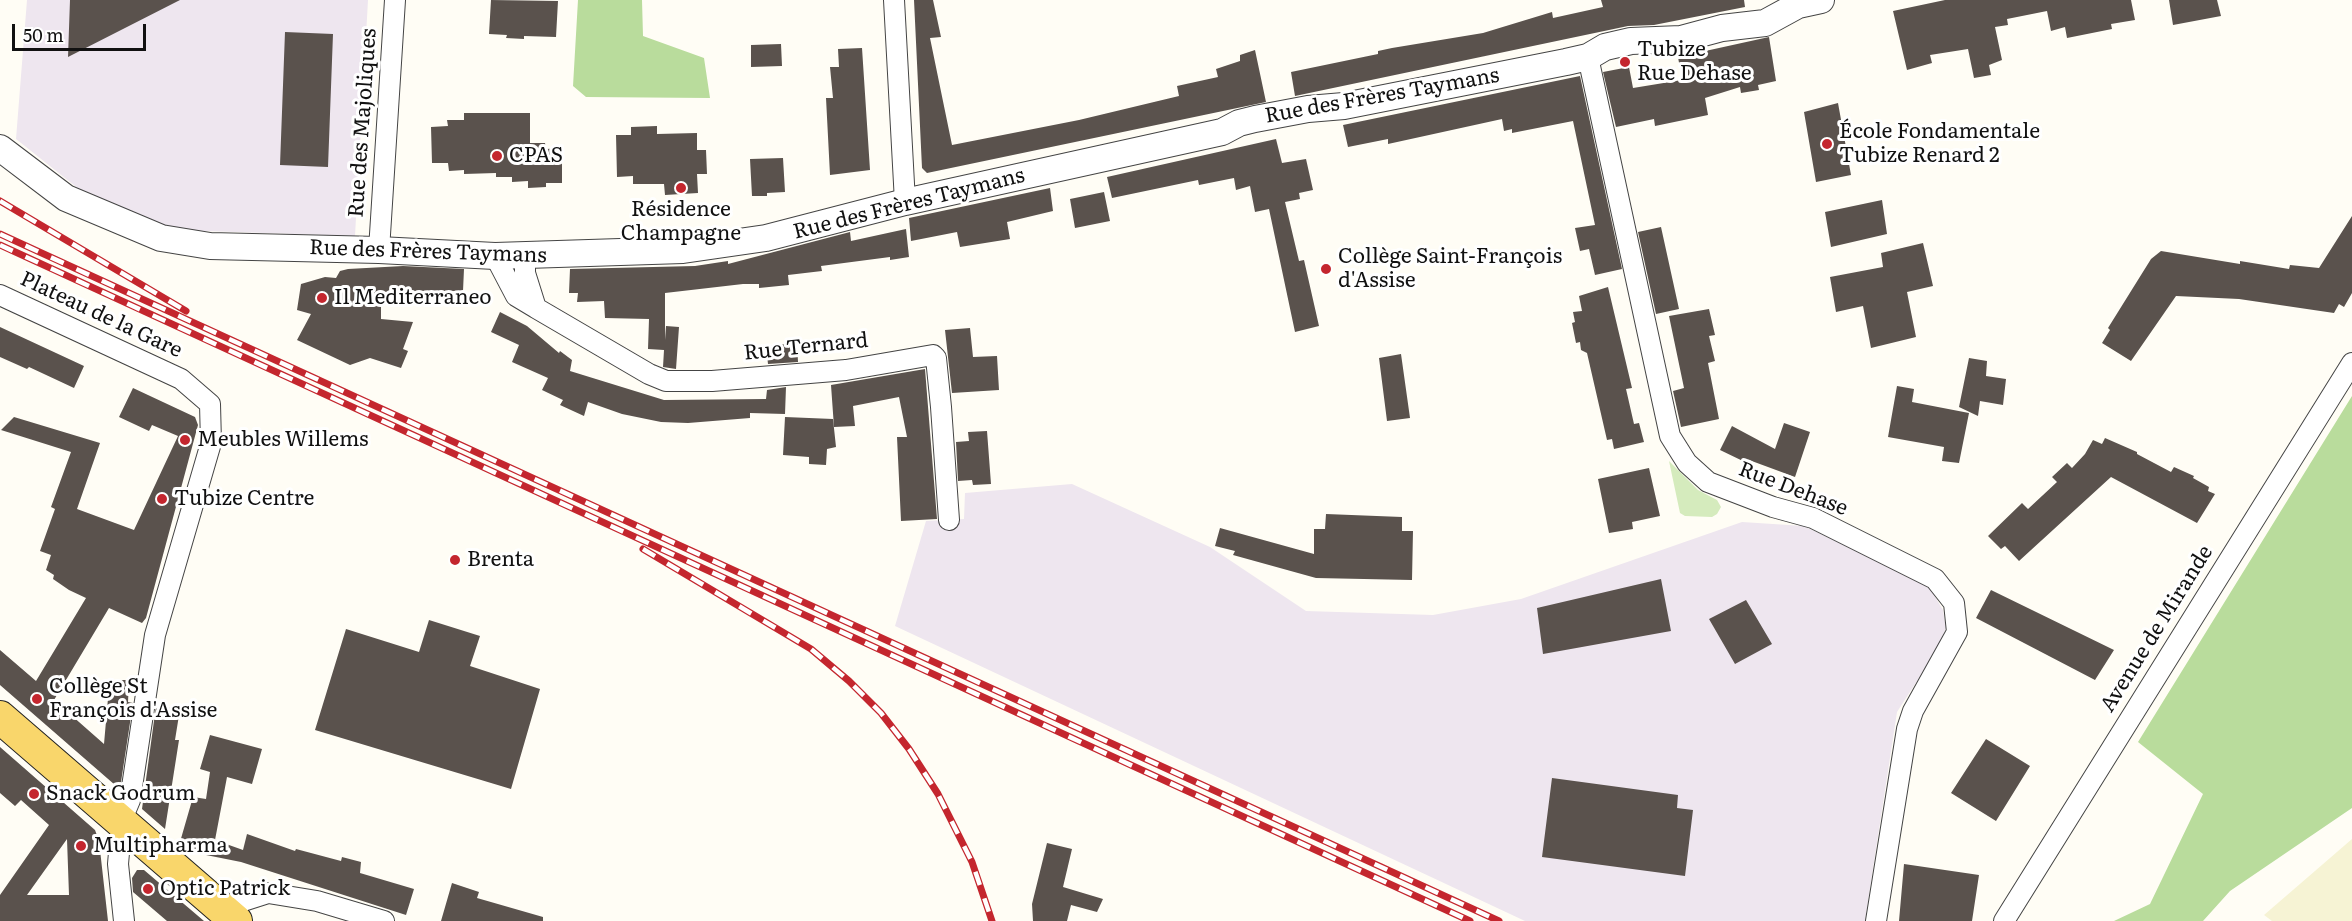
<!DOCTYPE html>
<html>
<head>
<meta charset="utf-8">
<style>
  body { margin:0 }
  #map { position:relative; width:2352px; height:921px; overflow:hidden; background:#fffdf5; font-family:Literata,serif }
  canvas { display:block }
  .scale { position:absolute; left:12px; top:24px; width:134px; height:27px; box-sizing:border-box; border:3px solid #111; border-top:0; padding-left:8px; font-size:18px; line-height:21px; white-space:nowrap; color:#111; -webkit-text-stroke:4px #fff; paint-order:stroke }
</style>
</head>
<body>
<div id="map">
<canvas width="2352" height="921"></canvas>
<div class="scale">50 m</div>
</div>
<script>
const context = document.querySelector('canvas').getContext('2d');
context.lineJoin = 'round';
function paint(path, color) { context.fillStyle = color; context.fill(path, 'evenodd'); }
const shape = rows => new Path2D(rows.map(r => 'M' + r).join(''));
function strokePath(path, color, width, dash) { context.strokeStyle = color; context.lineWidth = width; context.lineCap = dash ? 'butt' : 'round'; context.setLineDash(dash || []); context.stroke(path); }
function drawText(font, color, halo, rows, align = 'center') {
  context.font = font + ' Literata,serif'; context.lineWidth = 6; context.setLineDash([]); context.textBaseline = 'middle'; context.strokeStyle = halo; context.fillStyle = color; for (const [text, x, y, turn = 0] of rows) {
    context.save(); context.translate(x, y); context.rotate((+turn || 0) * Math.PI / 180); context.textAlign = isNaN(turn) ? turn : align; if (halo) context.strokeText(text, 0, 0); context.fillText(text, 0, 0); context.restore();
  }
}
paint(shape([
  [27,0,368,0,355,236,174,230,80,190,16,139],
  [1072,484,1210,547,1306,611,1433,615,1521,599,1742,522,1804,526,1928,585,1943,610,1946,628,1937,650,1897,712,1865,921,1525,921,895,626,926,521,964,519,965,493]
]), '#eee6ef');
paint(shape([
  [2352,839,2352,921,2272,921,2264,915]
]), '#f6f3d4');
paint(shape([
  [1669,461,1698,490,1717,500,1721,507,1717,514,1712,517,1685,516,1680,513]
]), '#d5ebbd');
paint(shape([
  [578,0,642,0,643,36,704,58,710,98,586,97,573,86],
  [2352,396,2352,808,2230,891,2203,921,2114,921,2150,904,2203,794,2138,742]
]), '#b9dc9c');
paint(shape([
  [70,0,180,0,68,57],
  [491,0,558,1,556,37,524,36,524,39,506,38,507,35,489,34],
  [914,0,933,0,941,37,930,38,952,145,1079,120,1179,96,1177,86,1218,77,1216,69,1240,61,1240,55,1255,50,1266,102,927,173,922,168],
  [1601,0,1744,0,1745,7,1654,25,1628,26,1295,96,1291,72,1378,54,1378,51,1392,48,1483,33,1552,12,1553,18,1603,7],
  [1945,0,2131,0,2135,20,2111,24,2112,29,2067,38,2065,27,2051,31,2047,11,2007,19,2008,25,1995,27,2002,60,1989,65,1991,75,1974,78,1968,49,1930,55,1932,63,1907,70,1893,11],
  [2169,0,2217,0,2221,16,2173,25],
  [285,32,333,34,328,167,280,165],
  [1769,37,1776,81,1758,85,1759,90,1741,93,1740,87,1705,98,1708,115,1655,126,1654,119,1616,127,1603,72,1629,67,1633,88,1682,80,1678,57],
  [781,44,782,66,751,67,751,45],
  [862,48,870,170,830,175,826,98,833,98,830,67,839,67,838,49],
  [1580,76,1622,269,1595,275,1589,249,1580,251,1575,228,1595,225,1573,121,1512,133,1512,129,1504,131,1502,119,1388,144,1388,139,1348,147,1343,125],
  [1838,103,1851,175,1816,182,1804,112],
  [464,113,530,113,530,143,545,143,546,149,562,148,562,183,546,183,546,187,528,188,528,181,512,182,512,177,496,177,496,173,464,174,464,170,449,171,448,163,432,163,431,127,448,126,447,120,464,120],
  [657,126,657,134,697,133,697,150,706,150,707,174,697,174,698,193,665,195,664,184,633,184,633,176,617,177,616,135,631,135,631,127],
  [1276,139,1282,163,1306,159,1313,190,1299,193,1300,199,1285,202,1299,261,1304,260,1319,326,1295,332,1269,209,1255,212,1250,186,1236,190,1234,178,1199,185,1198,180,1112,198,1107,177],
  [783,158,785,192,767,193,767,196,752,196,750,159],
  [1050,188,1053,211,1007,222,1010,239,960,247,957,232,911,241,909,218],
  [1104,192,1110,221,1075,228,1070,199],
  [1882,200,1887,234,1831,247,1825,212],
  [2352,216,2352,293,2344,307,2339,304,2334,313,2239,299,2176,296,2131,361,2102,343,2110,330,2108,328,2151,259,2161,251,2240,264,2240,261,2289,269,2290,265,2319,268],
  [1661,227,1679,309,1656,314,1638,232],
  [906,229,909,257,890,260,890,257,821,266,822,271,788,275,789,285,759,288,759,284,743,284,665,293,665,340,666,326,679,327,676,369,663,367,664,350,648,349,649,319,605,318,604,301,577,302,578,293,569,293,570,269,695,266,728,261,728,264,850,232,851,241],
  [1923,243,1933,286,1907,292,1916,337,1871,348,1863,306,1836,312,1830,277,1883,267,1881,253],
  [403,266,464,269,463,291,381,292,381,319,413,322,403,349,408,351,401,368,370,358,350,365,297,340,311,314,297,310,301,284,325,277,336,278,340,271,348,269],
  [1608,287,1632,388,1626,389,1634,424,1639,423,1644,442,1614,449,1612,439,1607,440,1587,353,1581,350,1580,342,1576,343,1572,323,1575,322,1573,312,1582,311,1579,296],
  [1709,309,1715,335,1709,336,1715,361,1708,363,1719,419,1681,427,1673,391,1684,388,1669,316],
  [500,312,527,326,559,353,560,351,572,360,570,371,664,400,766,399,767,390,786,387,785,414,750,413,750,418,688,423,661,422,622,414,588,402,584,416,560,405,563,400,542,390,548,378,512,362,519,345,491,332],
  [0,327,84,366,74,388,29,367,27,369,0,357],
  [970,328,973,357,997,356,999,390,952,393,945,330],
  [797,343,798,362,768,364,766,346],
  [1401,354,1410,418,1387,421,1379,358],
  [1969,358,1987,361,1986,376,2006,379,2003,405,1980,401,1978,416,1959,407],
  [925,369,937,519,901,521,897,437,907,437,899,397,853,406,855,426,834,427,831,385],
  [1897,386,1914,389,1912,402,1969,413,1959,463,1942,461,1944,447,1888,437],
  [133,388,195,417,198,425,146,618,142,623,109,608,54,700,104,744,109,687,114,688,115,680,129,680,128,702,133,703,121,782,115,785,0,685,0,650,36,681,86,598,69,590,53,579,54,575,46,570,51,555,40,551,55,509,51,507,71,452,1,430,14,417,100,443,77,509,134,530,178,436,152,425,149,431,119,417],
  [785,417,833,419,836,447,827,449,826,465,809,464,809,457,783,455],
  [1784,423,1810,432,1795,477,1749,460,1747,463,1720,450,1732,426,1775,449],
  [987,431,991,484,973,485,972,480,958,481,956,442,969,441,968,432],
  [2105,438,2137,452,2137,454,2171,472,2174,467,2194,476,2193,478,2209,487,2208,491,2215,494,2197,523,2111,477,2019,561,2005,546,2001,549,1988,536,2022,503,2028,509,2057,482,2052,477,2067,463,2072,468,2085,454,2093,440,2102,444],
  [1649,468,1660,516,1632,522,1633,529,1609,533,1598,479],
  [1326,514,1402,517,1402,531,1413,531,1412,580,1316,578,1233,555,1235,551,1215,546,1220,528,1314,554,1314,529,1325,529],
  [1661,579,1671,631,1543,654,1537,608],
  [1991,590,2114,650,2095,680,1976,618],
  [1746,600,1772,644,1735,664,1709,619],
  [429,620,480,636,470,666,540,689,511,789,315,730,346,629,419,652],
  [156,706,180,709,175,740,179,740,165,829,142,809],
  [210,735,262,749,252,784,227,777,215,840,243,850,247,834,295,851,296,849,341,861,342,857,361,862,360,873,414,889,406,915,241,862,191,852,180,842,193,797,206,799,210,772,200,769],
  [1986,739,2030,766,1996,821,1951,793],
  [0,747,95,830,99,841,108,921,0,921,0,895,49,825,21,800,15,806,0,793],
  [67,839,69,895,27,895],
  [1552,778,1678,795,1677,808,1693,810,1685,876,1542,857],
  [1047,843,1072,849,1063,887,1103,899,1097,912,1071,905,1067,921,1033,921,1032,904],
  [1904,864,1979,875,1972,921,1899,921],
  [137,870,144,870,204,921,167,921,133,892,132,878],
  [452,883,479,892,477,898,543,917,543,921,441,921]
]), '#5a524d');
const minor = shape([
  [894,0,905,202],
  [1588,57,1670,436,1687,463,1708,482,1773,507,1813,518,1935,579,1954,603,1957,632,1913,711,1907,729,1876,921],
  [379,250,395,0],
  [495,256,516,296,536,308,525,273,525,256],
  [0,295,181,379,210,404,211,443,155,635,130,800,122,819,118,864,124,921],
  [536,308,649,374,666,381,712,381,846,370,933,355,936,358,941,407,949,520],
  [228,913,243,901,268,893,317,901,384,921],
  [2004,921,2352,363]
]);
const tertiary = shape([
  [0,148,66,198,161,238,210,246,379,250,495,256,683,250,766,238,905,202,1222,132,1239,123,1255,119,1308,109,1344,106,1566,62,1588,57,1605,47,1631,41,1681,39,1722,28,1765,23,1798,5,1821,0]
]);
const primary = shape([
  [0,717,236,921]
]);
strokePath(minor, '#444', 22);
strokePath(tertiary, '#444', 28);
strokePath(primary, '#222', 34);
strokePath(minor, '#fff', 20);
strokePath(tertiary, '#fff', 26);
strokePath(primary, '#f9d66b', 32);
const rail = shape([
  [0,201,186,311],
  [0,234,1499,921],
  [0,245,1470,921],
  [643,549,811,649,849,681,881,713,909,749,938,794,972,862,992,921]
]);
strokePath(rail, '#c4262e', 7);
strokePath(rail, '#fff', 4.5, [14]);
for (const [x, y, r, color] of [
  [1625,62,6,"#c4262e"],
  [1827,144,6,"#c4262e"],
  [497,156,6,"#c4262e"],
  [681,188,6,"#c4262e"],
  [1326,269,6,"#c4262e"],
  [322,298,6,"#c4262e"],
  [185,440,6,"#c4262e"],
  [162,499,6,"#c4262e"],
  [455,560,6,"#c4262e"],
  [37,699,6,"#c4262e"],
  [34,794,6,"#c4262e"],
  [81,846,6,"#c4262e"],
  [148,889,6,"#c4262e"]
]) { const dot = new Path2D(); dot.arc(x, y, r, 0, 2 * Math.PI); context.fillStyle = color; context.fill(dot); strokePath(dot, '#fff', 2); }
drawText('21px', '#111', '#fff', [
  ["Tubize",1637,50],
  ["Rue Dehase",1637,74],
  ["École Fondamentale",1839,132],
  ["Tubize Renard 2",1839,156],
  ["CPAS",509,156],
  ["Résidence",681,210,"center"],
  ["Champagne",681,234,"center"],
  ["Collège Saint-François",1338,257],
  ["d'Assise",1338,281],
  ["Il Mediterraneo",334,298],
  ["Meubles Willems",197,440],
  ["Tubize Centre",174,499],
  ["Brenta",467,560],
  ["Collège St",49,687],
  ["François d'Assise",49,711],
  ["Snack Godrum",46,794],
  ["Multipharma",93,846],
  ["Optic Patrick",160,889]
], 'left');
drawText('21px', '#111', '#fff', [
  ["Rue des Frères Taymans",1382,96,-10],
  ["Rue des Majoliques",363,123,-86],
  ["Rue des Frères Taymans",909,204,-14],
  ["Rue des Frères Taymans",428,252,2],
  ["Plateau de la Gare",101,315,25],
  ["Rue Ternard",806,347,-6],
  ["Rue Dehase",1793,489,21],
  ["Avenue de Mirande",2157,629,-58]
]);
</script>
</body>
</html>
